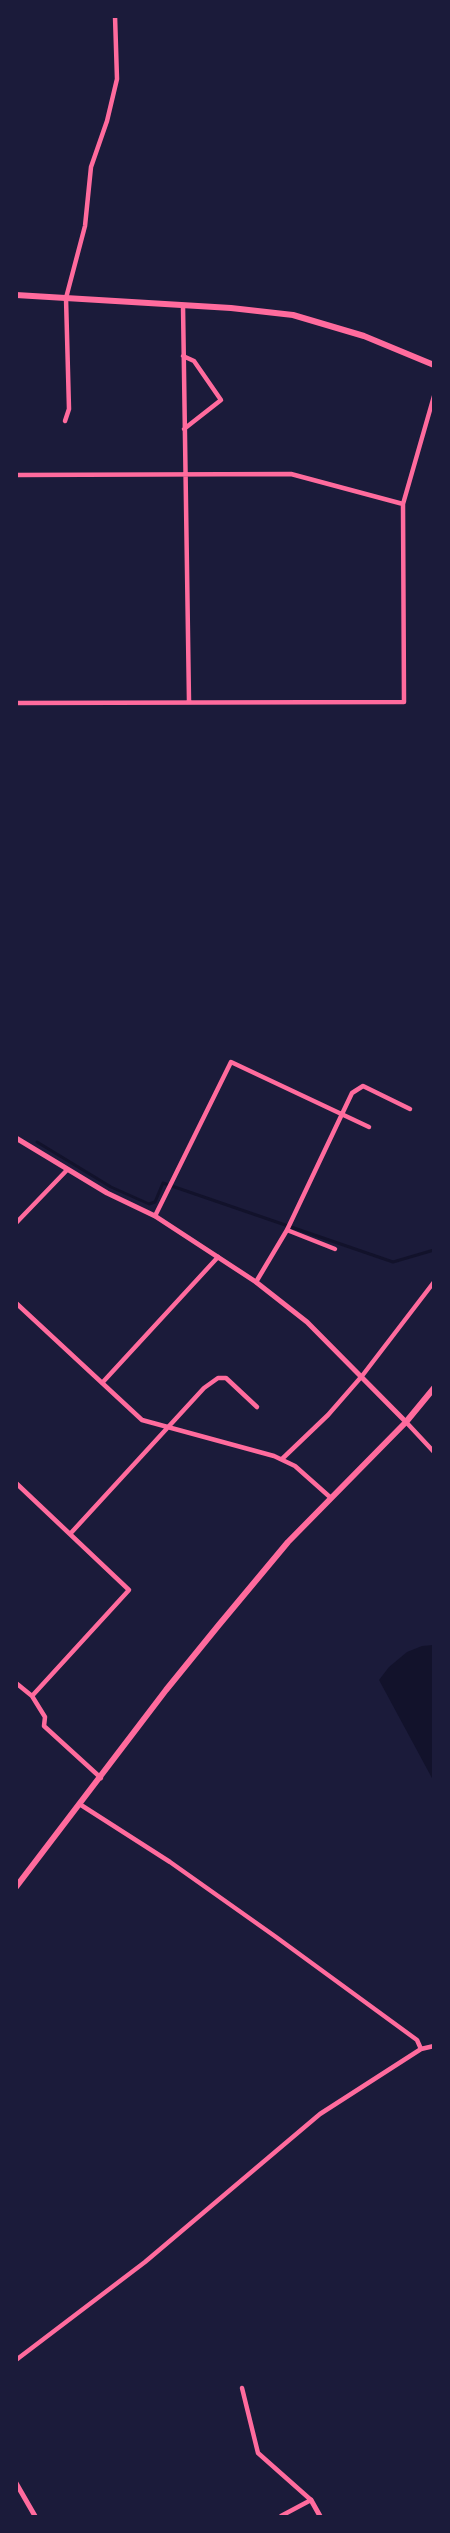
<!DOCTYPE html>
<html>
<head>
<meta charset="utf-8">
<style>
  body { margin:0 }
  #map { position:relative; width:450px; height:2533px; overflow:hidden; background:#1b1b3a; font-family:"DM Sans",sans-serif }
  canvas { display:block }
  .frame { position:absolute; inset:0; border:18px solid #1b1b3a; pointer-events:none }
</style>
</head>
<body>
<div id="map">
<canvas width="450" height="2533"></canvas>
<div class="frame"></div>
</div>
<script>
const context = document.querySelector('canvas').getContext('2d');
context.lineJoin = 'round';
function paint(path, color) { context.fillStyle = color; context.fill(path, 'evenodd'); }
const shape = rows => new Path2D(rows.map(r => 'M' + r).join(''));
function strokePath(path, color, width, dash) { context.strokeStyle = color; context.lineWidth = width; context.lineCap = dash ? 'butt' : 'round'; context.setLineDash(dash || []); context.stroke(path); }
paint(shape([
  [433,1645,434,1645,433,1780,379,1680,389,1667,407,1652,422,1646]
]), '#12122b');
strokePath(shape([
  [37,1142,111,1187,149,1204,155,1202,163,1183,393,1262,434,1250]
]), '#12122b', 3);
strokePath(shape([
  [183,306,189,701],
  [183,356,194,361,221,400,184,429],
  [65,421,69,409,66,298,85,226,91,167,107,121,117,79,115,16],
  [16,475,291,474,403,504],
  [16,703,404,702,403,504,434,396],
  [155,1216,231,1062,369,1127],
  [16,1223,67,1170],
  [287,1230,335,1249],
  [256,1282,287,1230,352,1093,363,1086,410,1109],
  [16,1303,142,1420,274,1456,295,1466,331,1498],
  [102,1383,218,1257],
  [406,1422,434,1452],
  [282,1459,328,1415,362,1376,434,1282],
  [16,1483,129,1590,32,1696],
  [70,1534,204,1388,218,1378,226,1378,257,1407],
  [16,1683,32,1696,45,1717,44,1726,101,1778],
  [81,1805,170,1862,276,1937,417,2040,421,2049],
  [16,2360,145,2262,320,2114,421,2049,434,2046],
  [242,2388,258,2453,311,2500,281,2516]
]), '#ff6b9d', 4.5);
strokePath(shape([
  [16,1138,107,1193,155,1216,256,1282,307,1322,406,1422],
  [16,2483,35,2516],
  [311,2500,320,2516]
]), '#ff6b9d', 5);
strokePath(shape([
  [16,295,231,308,293,315,364,336,434,365],
  [16,1887,166,1690,218,1626,288,1542,406,1422,434,1388]
]), '#ff6b9d', 6);
</script>
</body>
</html>
